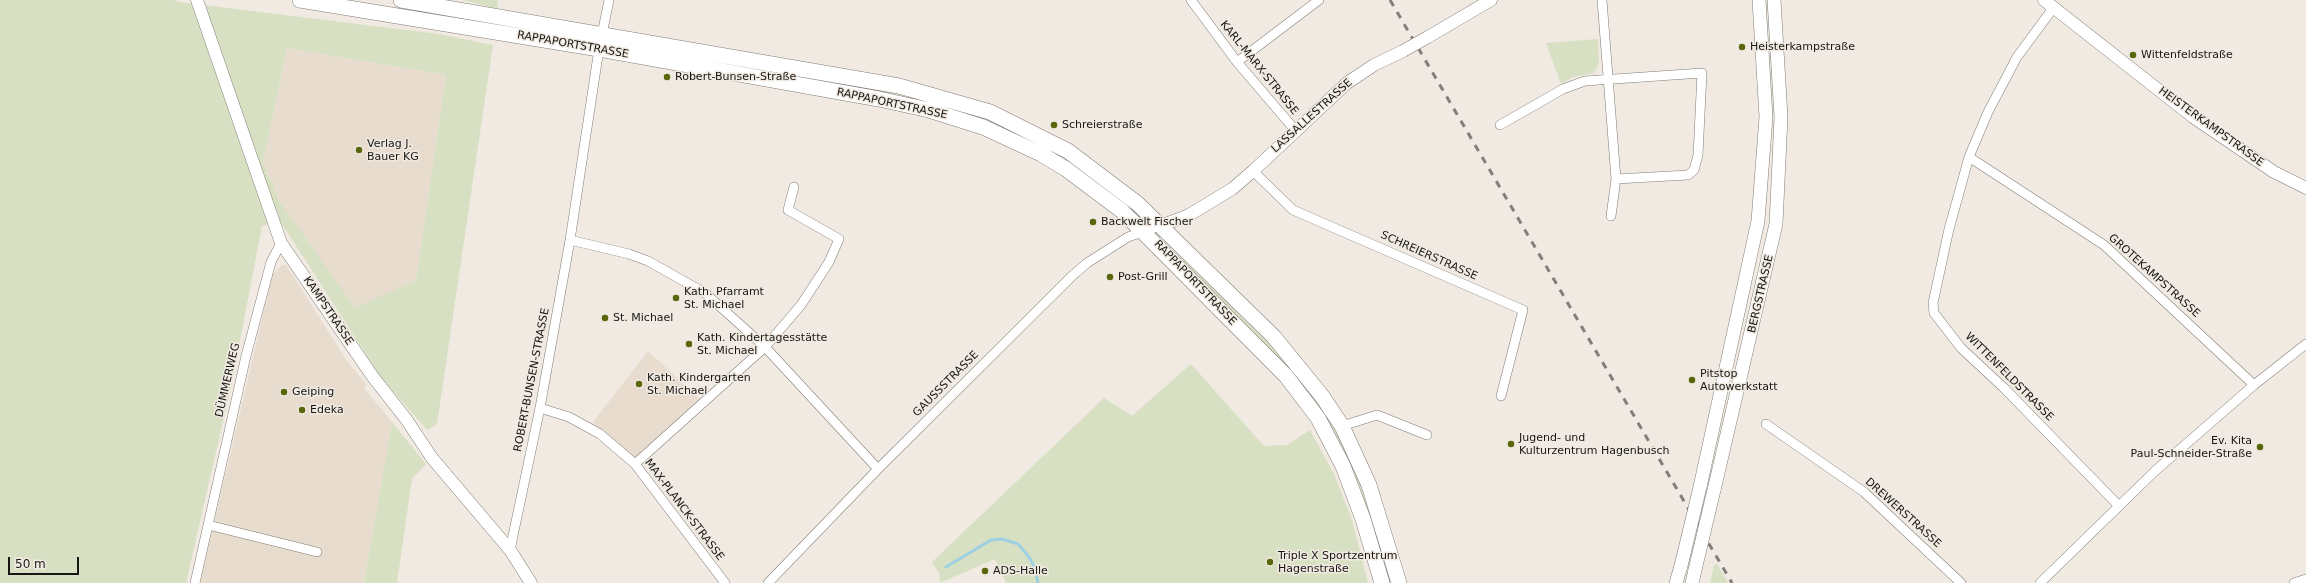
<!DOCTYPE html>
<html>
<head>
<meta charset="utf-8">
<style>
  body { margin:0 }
  #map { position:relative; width:2306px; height:583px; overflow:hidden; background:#f0eae2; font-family:"DejaVu Sans",sans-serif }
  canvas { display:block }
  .scale { position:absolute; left:8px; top:557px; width:71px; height:18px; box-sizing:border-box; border:2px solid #181613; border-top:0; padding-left:5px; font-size:12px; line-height:14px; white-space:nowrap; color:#181613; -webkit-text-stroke:3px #f0eae2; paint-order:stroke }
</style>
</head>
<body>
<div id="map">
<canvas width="2306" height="583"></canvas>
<div class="scale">50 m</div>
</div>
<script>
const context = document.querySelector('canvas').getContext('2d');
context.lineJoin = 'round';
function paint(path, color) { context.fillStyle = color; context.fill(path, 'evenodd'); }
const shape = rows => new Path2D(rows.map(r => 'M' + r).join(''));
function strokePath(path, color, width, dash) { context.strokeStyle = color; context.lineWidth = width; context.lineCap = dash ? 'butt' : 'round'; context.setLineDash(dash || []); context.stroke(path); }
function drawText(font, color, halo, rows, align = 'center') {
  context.font = font + ' "DejaVu Sans",sans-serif'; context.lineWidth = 3; context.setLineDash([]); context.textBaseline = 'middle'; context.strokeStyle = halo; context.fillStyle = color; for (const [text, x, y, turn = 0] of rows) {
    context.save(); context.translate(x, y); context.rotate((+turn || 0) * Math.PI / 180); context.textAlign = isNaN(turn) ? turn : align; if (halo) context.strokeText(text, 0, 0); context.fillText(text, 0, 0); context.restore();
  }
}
paint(shape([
  [287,48,446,75,416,280,355,309,279,200,263,162],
  [282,265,286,265,347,361,366,384,364,388,392,422,364,583,200,583,268,293,272,275],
  [648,351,704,403,635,464,600,434,593,422]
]), '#e7dcce');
paint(shape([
  [0,0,175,0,179,2,439,34,493,45,437,424,427,430,380,376,280,221,262,226,232,382,186,583,0,583],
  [287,48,446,75,416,280,355,308,279,200,263,162],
  [463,0,498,0,497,9],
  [1598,39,1599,63,1594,73,1573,77,1561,84,1546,43],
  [1181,258,1281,355,1329,417,1360,478,1394,583,1387,583,1346,459,1179,260],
  [1191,364,1264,446,1287,445,1310,430,1334,474,1352,520,1368,583,1006,583,995,559,940,583,939,573,932,562,1104,398,1132,416],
  [392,422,426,464,412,479,397,583,364,583],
  [1717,564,1728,583,1710,583,1714,565]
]), '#d8e0c3');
strokePath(shape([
  [946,567,991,540,1002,539,1018,544,1029,557,1035,568,1038,583]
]), '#9ed0e3', 3);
const minor = shape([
  [1191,0,1237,62,1295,130],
  [1602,0,1616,179,1611,216],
  [2054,7,2017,57,1988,112,1969,157,1949,229,1933,303,1934,313,1961,348,2004,388,2119,506],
  [1237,62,1319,0],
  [1500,125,1563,89,1585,81,1702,73,1698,155,1694,170,1688,175,1616,179],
  [1969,157,2104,245,2254,385],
  [1253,171,1293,210,1523,310,1501,396],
  [570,240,629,254,648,261,705,293,765,347,878,469],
  [540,408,569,417,600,434,635,464,725,583],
  [1766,424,1864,492,1961,583],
  [1342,426,1377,415,1427,435],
  [635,464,765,347,801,305,829,262,839,239,788,210,794,187],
  [208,525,317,552],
  [510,550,540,408,570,240,599,49,609,0],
  [195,583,246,356,271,262,281,243],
  [768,583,878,469,1072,276,1087,263,1128,237,1160,226],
  [2040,583,2155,471,2254,385,2306,344],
  [2294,583,2306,579]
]);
const tertiary = shape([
  [197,0,281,243,373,377,406,419,432,458,510,550,531,583],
  [2044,0,2193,117,2274,172,2306,188],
  [1428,37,1491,0],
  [1160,226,1189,215,1232,189,1253,171,1347,83,1374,65,1403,51]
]);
const secondary = shape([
  [1700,487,1758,221,1766,117,1759,0],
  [1714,490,1776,224,1781,117,1774,0],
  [1676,583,1681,566],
  [1692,583,1695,570]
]);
const primary = shape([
  [300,0,599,49,879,99,929,110,983,127,1041,154,1066,169,1122,211,1286,376,1318,418,1343,466,1363,519,1382,583],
  [401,0,899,86,990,112,1068,151,1138,204,1274,337,1322,396,1342,426,1369,485,1399,583]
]);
strokePath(minor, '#817c74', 10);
strokePath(tertiary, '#817c74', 13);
strokePath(secondary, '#817c74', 14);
strokePath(primary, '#817c74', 16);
strokePath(minor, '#fff', 9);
strokePath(tertiary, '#fff', 12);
strokePath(secondary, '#fff', 13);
strokePath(primary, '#fff', 15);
strokePath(shape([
  [1390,0,1732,583]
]), '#827e78', 3, [7, 7]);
const tertiaryBridge = shape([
  [1403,51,1428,37]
]);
const secondaryBridge = shape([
  [1681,566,1700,487],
  [1695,570,1714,490]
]);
strokePath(tertiaryBridge, '#817c74', 13, []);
strokePath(secondaryBridge, '#817c74', 14, []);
strokePath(tertiaryBridge, '#fff', 12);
strokePath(secondaryBridge, '#fff', 13);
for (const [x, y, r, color] of [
  [1742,47,4,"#59660c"],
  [2133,55,4,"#59660c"],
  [667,77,4,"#59660c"],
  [1054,125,4,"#59660c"],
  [359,150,4,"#59660c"],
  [1093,222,4,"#59660c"],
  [1110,277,4,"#59660c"],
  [676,298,4,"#59660c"],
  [605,318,4,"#59660c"],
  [689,344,4,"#59660c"],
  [1692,380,4,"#59660c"],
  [639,384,4,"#59660c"],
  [284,392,4,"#59660c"],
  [302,410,4,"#59660c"],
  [1511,444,4,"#59660c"],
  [2260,447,4,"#59660c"],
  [1270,562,4,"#59660c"],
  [985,571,4,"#59660c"]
]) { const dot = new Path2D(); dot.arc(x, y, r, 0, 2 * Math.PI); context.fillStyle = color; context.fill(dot); strokePath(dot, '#f0eae2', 1.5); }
drawText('11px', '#181613', '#f0eae2', [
  ["RAPPAPORTSTRASSE",573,45,10],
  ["KARL-MARX-STRASSE",1259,68,51],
  ["RAPPAPORTSTRASSE",892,104,12],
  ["LASSALLESTRASSE",1312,116,-42],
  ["HEISTERKAMPSTRASSE",2211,127,36],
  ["SCHREIERSTRASSE",1429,256,24],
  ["GROTEKAMPSTRASSE",2154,276,42],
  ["RAPPAPORTSTRASSE",1195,283,46],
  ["BERGSTRASSE",1761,294,-77],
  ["KAMPSTRASSE",328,311,56],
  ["WITTENFELDSTRASSE",2009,377,45],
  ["DÜMMERWEG",228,380,-77],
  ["ROBERT-BUNSEN-STRASSE",532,380,-79],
  ["GAUSSSTRASSE",946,384,-45],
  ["MAX-PLANCK-STRASSE",684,510,53],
  ["DREWERSTRASSE",1903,513,42]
]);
drawText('11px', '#181613', '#f0eae2', [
  ["Heisterkampstraße",1750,47],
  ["Wittenfeldstraße",2141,55],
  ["Robert-Bunsen-Straße",675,77],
  ["Schreierstraße",1062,125],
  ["Verlag J.",367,144],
  ["Bauer KG",367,157],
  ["Backwelt Fischer",1101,222],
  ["Post-Grill",1118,277],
  ["Kath. Pfarramt",684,292],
  ["St. Michael",684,305],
  ["St. Michael",613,318],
  ["Kath. Kindertagesstätte",697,338],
  ["St. Michael",697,351],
  ["Pitstop",1700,374],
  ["Autowerkstatt",1700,387],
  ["Kath. Kindergarten",647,378],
  ["St. Michael",647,391],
  ["Geiping",292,392],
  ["Edeka",310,410],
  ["Jugend- und",1519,438],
  ["Kulturzentrum Hagenbusch",1519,451],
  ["Ev. Kita",2252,441,"right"],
  ["Paul-Schneider-Straße",2252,454,"right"],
  ["Triple X Sportzentrum",1278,556],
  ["Hagenstraße",1278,569],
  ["ADS-Halle",993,571]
], 'left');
</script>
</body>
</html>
